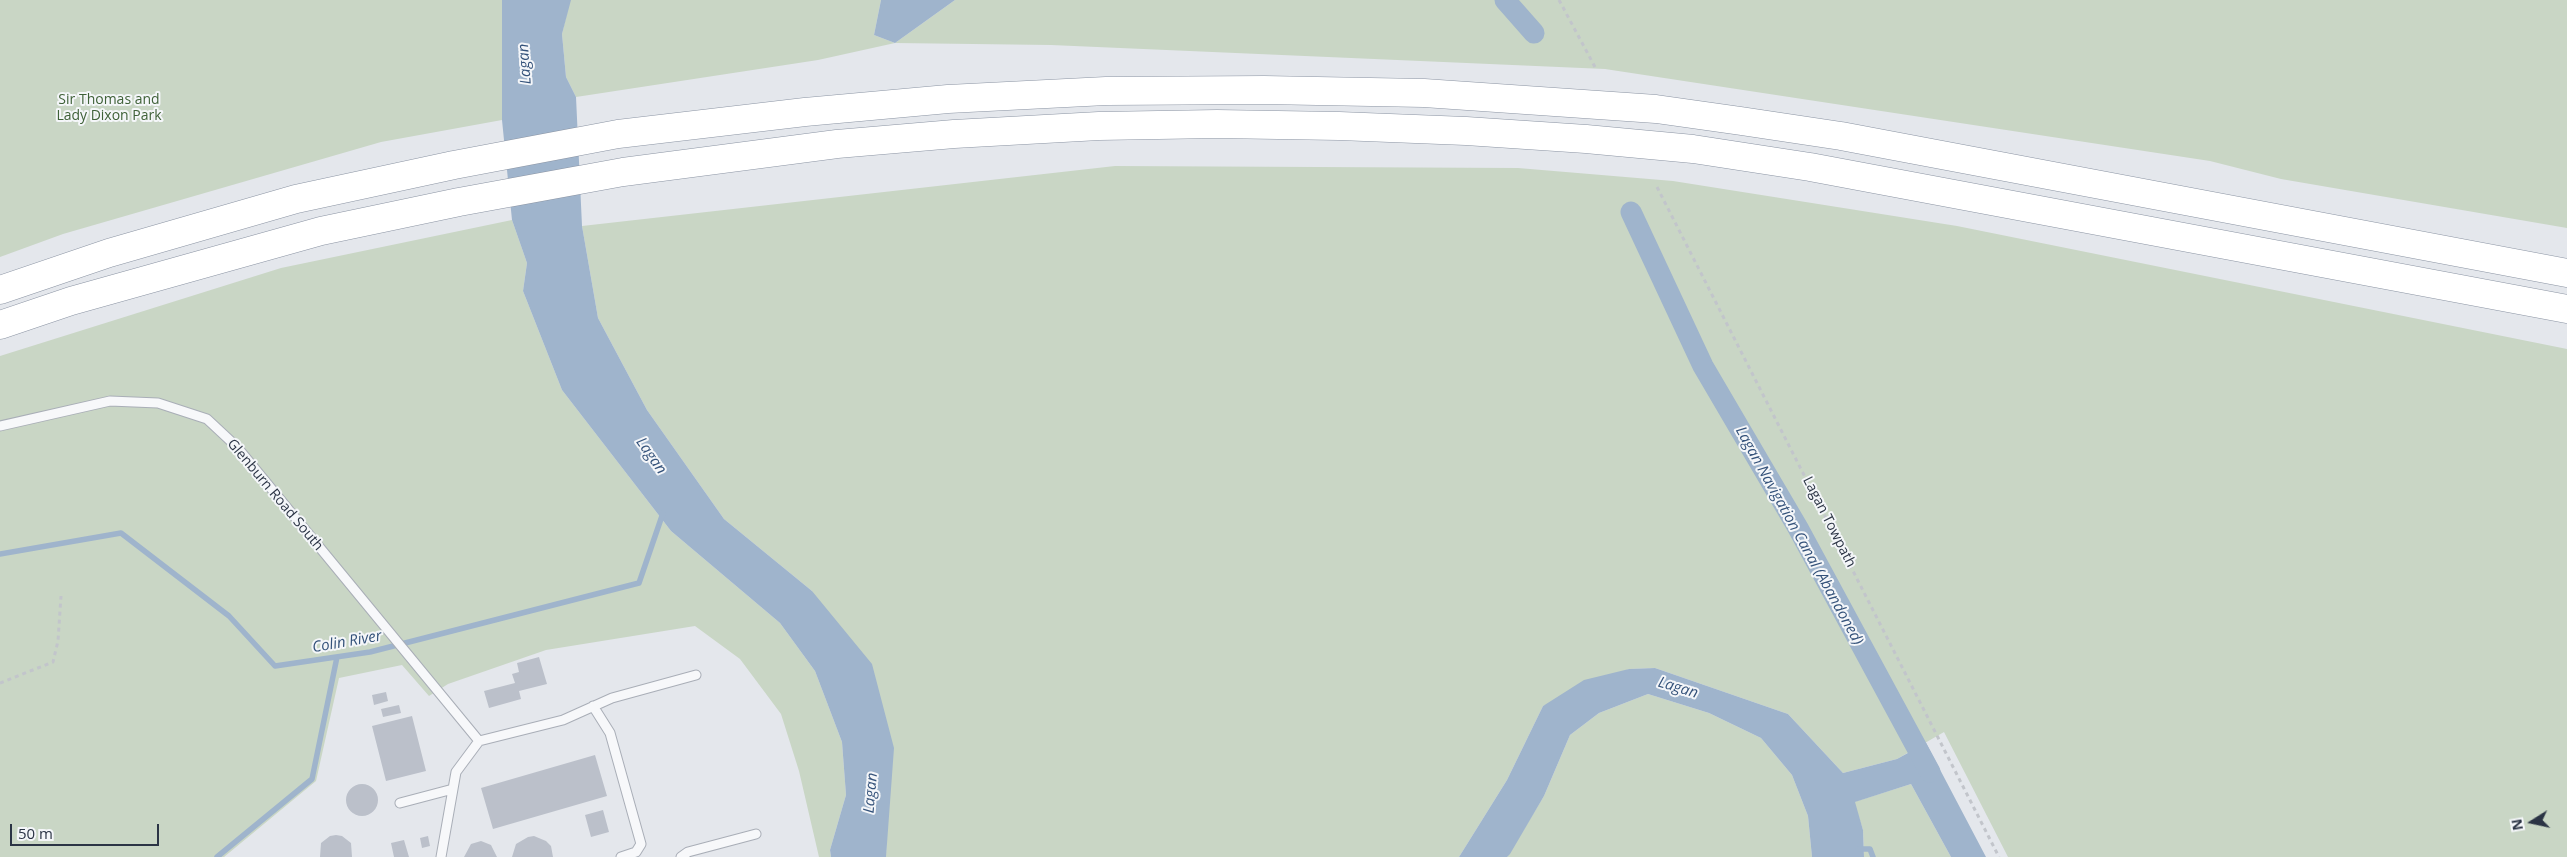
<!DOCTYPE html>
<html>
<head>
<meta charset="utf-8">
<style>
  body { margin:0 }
  #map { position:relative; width:2567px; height:857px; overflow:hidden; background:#e4e7ec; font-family:"Open Sans",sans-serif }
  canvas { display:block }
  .north { position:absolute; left:2507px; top:797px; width:50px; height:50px; -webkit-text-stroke:4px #f4f6f9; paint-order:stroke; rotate:260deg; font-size:14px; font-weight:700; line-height:20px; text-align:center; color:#2b3445 }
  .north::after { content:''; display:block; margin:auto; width:18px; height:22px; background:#2b3445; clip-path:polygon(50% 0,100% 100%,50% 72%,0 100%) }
  .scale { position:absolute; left:10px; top:824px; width:149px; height:22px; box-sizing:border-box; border:2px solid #2b3445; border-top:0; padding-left:6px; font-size:15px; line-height:18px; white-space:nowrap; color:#2b3445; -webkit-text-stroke:4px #f4f6f9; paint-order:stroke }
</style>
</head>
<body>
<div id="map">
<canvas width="2567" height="857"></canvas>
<div class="north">N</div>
<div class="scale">50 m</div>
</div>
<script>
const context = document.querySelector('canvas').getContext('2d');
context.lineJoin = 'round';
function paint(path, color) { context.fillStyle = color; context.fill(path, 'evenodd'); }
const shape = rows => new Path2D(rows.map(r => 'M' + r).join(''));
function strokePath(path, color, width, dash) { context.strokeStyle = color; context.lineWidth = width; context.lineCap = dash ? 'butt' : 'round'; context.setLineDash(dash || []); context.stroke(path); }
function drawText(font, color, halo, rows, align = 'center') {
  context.font = font + ' "Open Sans",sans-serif'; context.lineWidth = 4; context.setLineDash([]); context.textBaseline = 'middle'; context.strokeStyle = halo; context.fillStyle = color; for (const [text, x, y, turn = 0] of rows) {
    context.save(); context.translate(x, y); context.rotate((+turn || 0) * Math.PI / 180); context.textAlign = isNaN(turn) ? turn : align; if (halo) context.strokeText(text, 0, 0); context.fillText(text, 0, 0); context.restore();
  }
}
paint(shape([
  [0,0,502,0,502,120,381,142,63,234,0,257],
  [570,0,881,0,874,35,895,43,955,0,2567,0,2567,228,2281,179,2210,161,1605,69,1051,45,895,43,818,60,576,97,566,77,562,34],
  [1115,166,1518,168,1673,181,1957,226,2567,349,2567,857,2008,857,1944,732,1897,759,1843,773,1788,714,1655,668,1629,669,1543,706,1507,780,1459,857,886,857,887,819,812,591,724,519,647,410,598,318,582,226],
  [512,220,527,263,523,291,562,390,671,531,780,623,815,671,842,742,846,795,830,850,831,857,819,857,799,771,781,714,740,659,695,626,546,650,448,684,429,696,402,665,339,678,316,781,224,857,0,857,0,356,281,268],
  [1648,694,1709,713,1761,738,1792,775,1808,816,1812,857,1507,857,1544,796,1570,735,1599,713],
  [1911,784,1951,857,1864,857,1863,830,1854,802]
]), '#c9d6c5');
paint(shape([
  [502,0,571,0,562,34,566,77,576,97,582,226,598,318,647,410,724,519,812,591,872,664,894,748,886,857,831,857,830,850,846,795,842,742,815,671,780,623,671,531,562,390,523,291,527,263,512,220,502,120],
  [881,0,955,0,895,43,874,35],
  [1655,668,1788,714,1843,773,1897,759,1926,743,1986,857,1951,857,1911,784,1855,802,1863,830,1864,857,1812,857,1808,816,1792,775,1761,738,1709,713,1648,694,1599,713,1570,735,1544,796,1510,854,1507,857,1459,857,1507,780,1543,706,1584,680,1629,669]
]), '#9fb4cc');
strokePath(shape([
  [0,554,121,533,229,616,275,666,370,652,639,583,663,513],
  [1858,849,1870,849,1873,857],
  [217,857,312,779,337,657]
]), '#9fb4cc', 5.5);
strokePath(shape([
  [1505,0,1534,33],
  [1631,212,1703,366,1798,528,1930,772]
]), '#9fb4cc', 21);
paint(shape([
  [539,657,547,684,519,691,521,699,489,708,484,691,515,683,512,674,519,672,517,663],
  [386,692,388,701,374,705,372,695],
  [399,705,401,713,383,717,381,709],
  [412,716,426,771,386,781,372,726],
  [595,755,607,796,493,829,481,788],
  '346 800a16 16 0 1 1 32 0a16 16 0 1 1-32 0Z',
  [603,810,609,832,591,837,585,815],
  [336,835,342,836,351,843,352,857,320,857,321,843,330,836],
  [428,836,430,846,422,848,420,838],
  [534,836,546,841,551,846,553,857,512,857,516,844,528,837],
  [404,840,409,857,394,857,391,843],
  [481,841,491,845,497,857,464,857,471,844]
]), '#bbc0ca');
const lane = shape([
  [0,426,110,401,158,403,207,419,237,447,479,741],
  [593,706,610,733,641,844,636,852,621,857],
  [400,803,453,789],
  [441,857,456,772,479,741,563,720,612,698,696,675],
  [681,857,688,852,756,834]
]);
const highway = shape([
  [0,290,109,253,296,199,454,165,618,134,805,112,948,99,1106,91,1264,90,1424,93,1656,109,1741,121,1841,136,2567,273],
  [0,325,71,301,321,231,459,202,623,172,837,144,954,134,1099,126,1217,124,1339,126,1466,131,1586,139,1693,149,1810,167,2567,309]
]);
strokePath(lane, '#a9aeb7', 11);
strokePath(highway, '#8b94a3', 29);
strokePath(shape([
  [1559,0,1595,67],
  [1657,187,1999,857],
  [0,683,53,662,58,641,61,596]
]), '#c2c5cb', 3, [4, 4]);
strokePath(lane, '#f7f8fa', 9);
strokePath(highway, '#fff', 28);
drawText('14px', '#3f6138', '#f4f6f9', [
  ["Sir Thomas and",109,100],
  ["Lady Dixon Park",109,116]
]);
drawText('14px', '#2b3445', '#f4f6f9', [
  ["Glenburn Road South",275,495,50],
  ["Lagan Towpath",1829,522,63]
]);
drawText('italic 15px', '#34527a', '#f4f6f9', [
  ["Lagan",525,64,-94],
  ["Lagan",651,456,55],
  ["Lagan Navigation Canal (Abandoned)",1799,536,61],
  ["Colin River",347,642,-10],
  ["Lagan",1678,688,17],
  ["Lagan",871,793,-85]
]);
</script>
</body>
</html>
